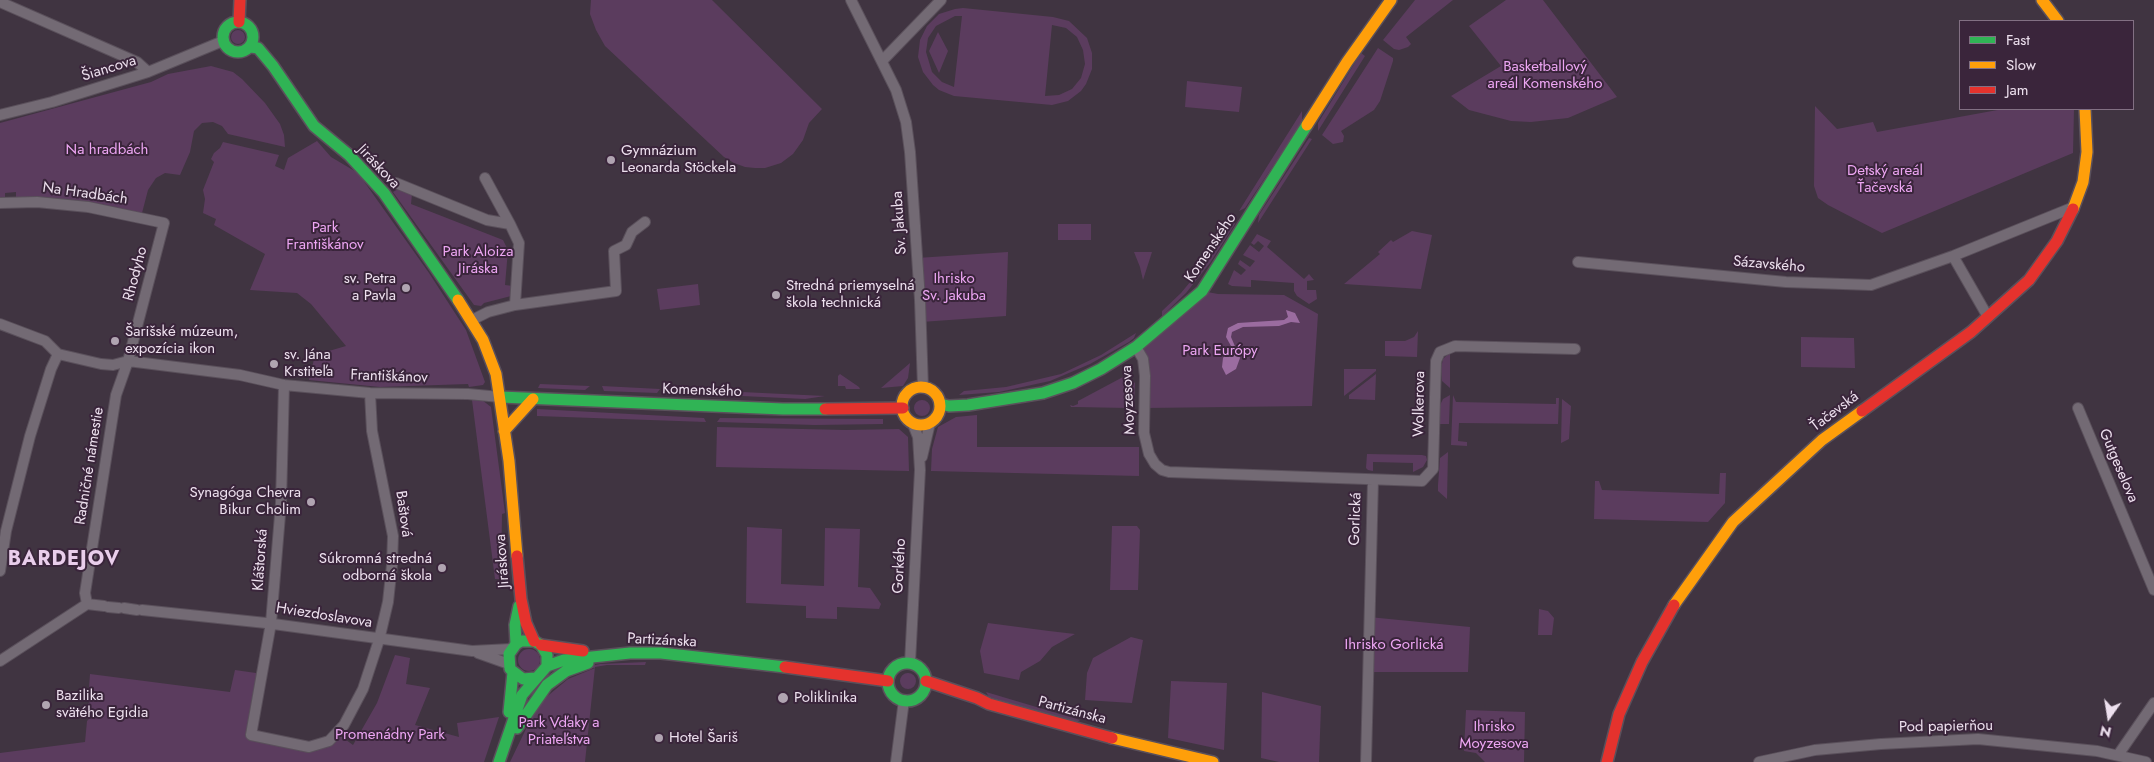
<!DOCTYPE html>
<html>
<head>
<meta charset="utf-8">
<style>
  body { margin:0 }
  #map { position:relative; width:2154px; height:762px; overflow:hidden; background:#403441; font-family:Jost,sans-serif }
  canvas { display:block }
  .legend { position:absolute; left:1959px; top:20px; width:175px; height:90px; box-sizing:border-box; background:#3a253b; border:1px solid #827083; margin:0; padding:6px 9px; list-style:none; font-size:15px; color:#ede0ee }
  .legend li { display:flex; align-items:center; gap:10px; height:25px }
  .legend b { width:25px; border:1px solid #827083 }
  .north { position:absolute; left:2084px; top:692px; width:50px; height:50px; -webkit-text-stroke:4px #3a253b; paint-order:stroke; rotate:193deg; font-size:14px; font-weight:700; line-height:20px; text-align:center; color:#ede0ee }
  .north::after { content:''; display:block; margin:auto; width:18px; height:22px; background:#ede0ee; clip-path:polygon(50% 0,100% 100%,50% 72%,0 100%) }
</style>
</head>
<body>
<div id="map">
<canvas width="2154" height="762"></canvas>
<ul class="legend">
<li><b style="height:6px;background:#30b455"></b>Fast</li>
<li><b style="height:6px;background:#ff9f0a"></b>Slow</li>
<li><b style="height:6px;background:#e5322d"></b>Jam</li>
</ul>
<div class="north">N</div>
</div>
<script>
const context = document.querySelector('canvas').getContext('2d');
context.lineJoin = 'round';
function paint(path, color) { context.fillStyle = color; context.fill(path, 'evenodd'); }
const shape = rows => new Path2D(rows.map(r => 'M' + r).join(''));
function strokePath(path, color, width, dash) { context.strokeStyle = color; context.lineWidth = width; context.lineCap = dash ? 'butt' : 'round'; context.setLineDash(dash || []); context.stroke(path); }
function drawText(font, color, halo, rows, align = 'center') {
  context.font = font + ' Jost,sans-serif'; context.lineWidth = 4; context.setLineDash([]); context.textBaseline = 'middle'; context.strokeStyle = halo; context.fillStyle = color; for (const [text, x, y, turn = 0] of rows) {
    context.save(); context.translate(x, y); context.rotate((+turn || 0) * Math.PI / 180); context.textAlign = isNaN(turn) ? turn : align; if (halo) context.strokeText(text, 0, 0); context.fillText(text, 0, 0); context.restore();
  }
}
paint(shape([
  [591,0,712,0,822,109,809,123,803,140,793,154,781,163,765,168,755,168,745,167,734,163,724,157,605,46,596,30,590,14],
  [1415,0,1453,0,1406,37,1411,44,1408,47,1399,50,1394,49,1383,40],
  [1506,0,1543,0,1617,97,1568,118,1531,122,1511,121,1469,110,1451,96,1501,66,1469,26],
  [963,8,1053,17,1069,21,1087,38,1092,53,1092,69,1086,84,1081,91,1068,101,1052,105,954,96,939,90,933,85,923,72,918,57,920,40,927,26,939,14,955,9],
  [955,16,962,16,954,87,942,82,932,72,926,52,928,38,936,26],
  [1052,25,1066,28,1077,37,1083,50,1085,64,1081,78,1072,89,1059,95,1045,96],
  '231 37a7 7 0 1 1 14 0a7 7 0 1 1-14 0Z',
  [938,32,948,51,939,73,929,51],
  [1378,48,1393,58,1393,61,1380,101,1374,110,1341,131,1344,136,1343,142,1333,144,1322,135],
  [1361,53,1365,56,1318,131,1318,123],
  [211,66,233,72,242,79,265,103,280,124,284,135,285,147,228,134,222,126,213,122,202,123,194,131,190,152,180,175,165,173,156,178,148,190,142,213,75,201,16,197,16,192,5,193,5,197,0,198,0,123,151,82,168,74],
  [1187,81,1242,87,1239,112,1185,107],
  [1815,106,1837,129,1873,122,1877,132,2003,109,2074,109,2073,153,1882,233,1828,205,1818,198,1814,186],
  [1302,111,1302,122,1245,208,1239,211],
  [1309,138,1312,139,1258,223,1259,215],
  [317,141,331,157,358,173,429,273,466,330,485,382,483,385,469,387,468,384,380,387,309,380,315,355,346,346,311,304,297,293,250,290,265,254,214,225,216,219,203,213,205,199,203,190,214,162,211,159,214,153,220,148,223,142,279,155,275,166,284,170,288,158],
  [400,188,412,194,411,204,503,240,508,250,505,285,513,286,511,296,484,303,481,306,474,305,393,192],
  [1234,221,1235,224,1210,263,1186,293,1162,316,1162,311,1181,293,1200,270],
  [1058,224,1091,224,1091,240,1058,240],
  [1412,231,1432,235,1421,289,1344,284,1380,254,1378,252,1391,240,1393,242],
  [1257,234,1271,241,1267,247,1304,279,1309,274,1314,280,1307,281,1307,290,1316,290,1317,299,1309,304,1297,296,1294,291,1294,283,1251,280,1251,287,1232,286,1228,284,1234,270,1241,275,1246,270,1238,264,1240,260,1250,267,1255,261,1243,255,1250,245,1259,252,1264,246,1258,241,1254,245,1251,243],
  [1008,252,1006,316,921,322,917,258],
  [1134,252,1152,252,1143,280,1140,267],
  [698,284,700,305,660,310,657,289],
  [1202,291,1218,294,1284,295,1318,314,1312,406,1145,408,1145,376,1136,347],
  [1418,331,1417,357,1385,356,1385,341,1405,341,1414,337],
  [1136,333,1134,338,1129,342,1090,364,1050,381,999,392,959,395,964,391,1006,387,1061,374,1101,355],
  [1801,337,1854,338,1855,368,1801,367],
  [1450,352,1450,388,1442,381,1441,368,1443,359],
  [910,363,908,378,903,386,881,388],
  [1344,369,1376,369,1376,371,1344,396],
  [840,374,859,387,860,389,846,389,845,386,838,386,838,376],
  [1376,374,1375,400,1349,399,1349,395],
  [1123,377,1129,378,1135,383,1134,406,1128,408,1075,407,1071,407,1070,405,1073,406,1078,404,1078,401],
  [540,384,590,386,585,390,538,388],
  [602,386,660,389,657,393,604,391],
  [721,391,825,396,805,399,721,395],
  [1450,395,1449,424,1440,424,1440,405,1443,399],
  [1453,395,1456,402,1556,404,1556,398,1559,398,1558,424,1459,423,1458,441,1467,442,1467,446,1451,445],
  [1562,399,1571,406,1569,439,1561,443],
  [472,400,482,400,491,407,505,513,502,514,501,579,495,579],
  '914 408a8 8 0 1 1 16 0a8 8 0 1 1-16 0Z',
  [537,409,704,418,706,422,537,416],
  [977,415,977,447,1139,447,1139,476,931,471,932,449,938,427,956,417],
  [720,418,883,419,883,424,815,425,717,422],
  [717,427,845,430,899,429,908,437,909,471,716,467],
  [1448,452,1447,499,1438,491,1438,485,1440,458],
  [1367,454,1422,455,1426,456,1427,460,1423,467,1413,472,1413,463,1373,462,1373,471,1368,470,1366,468],
  [1720,473,1726,473,1725,503,1708,522,1594,519,1595,481,1599,481,1602,490,1719,494],
  [1112,526,1137,526,1140,530,1138,590,1110,590],
  [747,527,782,529,781,584,824,586,825,528,860,529,858,587,870,588,881,604,879,609,837,607,837,619,806,618,806,606,746,603],
  [1539,609,1548,611,1554,618,1552,635,1538,635],
  [1369,617,1470,627,1468,672,1367,672],
  [988,623,1049,631,1075,634,1052,647,1040,661,1021,672,1019,680,984,673,980,651],
  [1131,637,1143,640,1132,703,1085,700,1087,673,1093,658],
  '518 660a11 11 0 1 1 22 0a11 11 0 1 1-22 0Z',
  [395,655,410,658,406,684,430,688,415,725,459,737,457,723,499,717,484,762,0,762,0,753,85,742,87,721,89,719,87,719,88,703,90,703,88,701,90,674,230,692,235,670,263,674,251,735,309,747,338,734,353,745,377,703],
  [646,662,645,665,607,665,595,667,585,762,510,762,538,704,568,679,595,668,586,667,600,664],
  '900 681a8 8 0 1 1 16 0a8 8 0 1 1-16 0Z',
  [1171,681,1227,683,1224,750,1168,738],
  [986,692,1080,720,1077,722,989,697],
  [1262,692,1321,706,1319,762,1279,762,1261,758],
  [1466,710,1525,712,1524,762,1485,762,1476,753,1464,751]
]), '#5b3c5e');
paint(shape([
  [1286,310,1295,313,1300,323,1291,322,1279,326,1243,327,1232,332,1231,337,1240,358,1236,369,1226,375,1222,367,1223,358,1231,346,1226,337,1228,328,1238,323,1284,320,1288,317]
]), '#9b6ca0');
const street = shape([
  [851,0,896,90,906,122,910,152,920,300,923,388],
  [0,2,137,62,148,72],
  [882,61,941,0],
  [0,115,52,102,148,72,223,41],
  [485,178,510,224],
  [396,183,487,220,510,224,519,243,515,305],
  [0,203,37,202,88,207,164,223,128,361,116,395,85,593,87,604],
  [1953,256,1988,317],
  [1578,262,1786,282,1871,285,1953,256,2074,207],
  [472,320,488,312,515,305,616,291,614,251,626,245,632,232,645,222],
  [0,324,45,341,58,354,101,364,113,365,128,361,240,375,284,385,370,393,468,394,500,397],
  [1136,347,1143,359,1145,376,1144,433,1149,454,1155,464,1162,470,1169,472,1422,481,1433,469,1436,361,1440,352,1455,346,1575,349],
  [284,385,281,503,271,623,251,735,309,747,329,741,344,725,363,689,379,640,388,602,392,565,393,536,372,431,370,393],
  [2078,408,2154,590],
  [922,457,930,423],
  [0,571,6,531,30,436,51,369,58,354],
  [87,604,104,606],
  [108,607,119,608],
  [124,608,137,610],
  [142,610,266,623,472,651,511,649],
  [478,653,509,664],
  [0,661,87,604],
  [910,663,920,470,918,437,912,422],
  [2118,755,2154,703],
  [896,762,904,700],
  [1366,762,1373,480],
  [1759,762,1815,750,1881,744,1978,739,2097,751,2146,762]
]);
const fast = shape([
  '223 37a15 15 0 1 1 30 0a15 15 0 1 1-30 0Z',
  [251,47,258,48,273,66,314,126,349,155,384,193,458,300],
  [500,397,783,409,825,409],
  [940,404,949,406,968,405,1043,393,1073,383,1101,369,1136,347,1202,291,1307,125],
  [516,644,515,625,519,606],
  '888 682a19 19 0 1 1 38 0a19 19 0 1 1-38 0Z',
  [547,666,564,660,630,653,661,653,785,667],
  [509,712,513,672],
  [517,728,547,685,566,671,588,663],
  [499,762,522,695,547,666,547,655,541,645,534,641,521,641,516,644,509,654,510,669,523,679,535,678]
]);
const slow = shape([
  [2042,0,2058,21],
  [1307,125,1347,62,1391,0],
  [2073,209,2083,182,2087,152,2085,109],
  [458,300,483,340,496,374,509,461,517,556],
  '902 406a19 19 0 1 1 38 0a19 19 0 1 1-38 0Z',
  [504,431,533,399],
  [1674,605,1733,522,1822,440,1862,411],
  [1112,738,1213,762]
]);
const jam = shape([
  [239,22,240,0],
  [825,409,903,408],
  [1862,411,1971,332,2029,280,2057,241,2073,209],
  [517,556,521,599,526,623,534,641],
  [541,645,583,651],
  [785,667,888,681],
  [926,681,977,698,989,704,1112,738],
  [1607,762,1619,714,1642,662,1674,605]
]);
strokePath(street, '#5a505b', 12);
strokePath(fast, '#5a505b', 14);
strokePath(slow, '#5a505b', 14);
strokePath(jam, '#5a505b', 14);
strokePath(street, '#736a74', 10);
strokePath(fast, '#30b455', 11);
strokePath(slow, '#ff9f0a', 11);
strokePath(jam, '#e5322d', 11);
for (const [x, y, r, color] of [
  [611,160,5,"#b0a4b1"],
  [406,288,5,"#b0a4b1"],
  [776,295,5,"#b0a4b1"],
  [115,341,5,"#b0a4b1"],
  [274,364,5,"#b0a4b1"],
  [311,502,5,"#b0a4b1"],
  [442,568,5,"#b0a4b1"],
  [783,698,6,"#b0a4b1"],
  [46,705,5,"#b0a4b1"],
  [659,738,5,"#b0a4b1"]
]) { const dot = new Path2D(); dot.arc(x, y, r, 0, 2 * Math.PI); context.fillStyle = color; context.fill(dot); strokePath(dot, '#3a253b', 2); }
drawText('15px', '#eda6f3', '#3a253b', [
  ["Basketballový",1545,67],
  ["areál Komenského",1545,84],
  ["Na hradbách",107,150],
  ["Detský areál",1885,171],
  ["Ťačevská",1885,188],
  ["Park",325,228],
  ["Františkánov",325,245],
  ["Park Aloiza",478,252],
  ["Jiráska",478,269],
  ["Ihrisko",954,279],
  ["Sv. Jakuba",954,296],
  ["Park Európy",1220,351],
  ["Ihrisko Gorlická",1394,645],
  ["Park Vďaky a",559,723],
  ["Priateľstva",559,740],
  ["Ihrisko",1494,727],
  ["Moyzesova",1494,744],
  ["Promenádny Park",390,735]
]);
drawText('15px', '#ede0ee', '#3a253b', [
  ["Šiancova",109,69,-17],
  ["Jiráskova",378,167,47],
  ["Na Hradbách",85,194,8],
  ["Sv. Jakuba",900,223,-94],
  ["Komenského",1211,248,-56],
  ["Sázavského",1769,265,5],
  ["Rhodyho",136,274,-75],
  ["Františkánov",389,377,2],
  ["Komenského",702,391,2],
  ["Moyzesova",1129,400,-93],
  ["Wolkerova",1420,404,-89],
  ["Ťačevská",1835,412,-37],
  ["Radničné námestie",90,466,-81],
  ["Gutgeselova",2118,466,67],
  ["Baštová",403,514,82],
  ["Gorlická",1356,519,-88],
  ["Kláštorská",261,560,-86],
  ["Jiráskova",503,561,-94],
  ["Gorkého",900,566,-87],
  ["Hviezdoslavova",324,616,9],
  ["Partizánska",662,641,3],
  ["Partizánska",1072,711,15],
  ["Pod papierňou",1946,727,-1]
]);
drawText('15px', '#ede0ee', '#3a253b', [
  ["Gymnázium",621,151],
  ["Leonarda Stöckela",621,168],
  ["sv. Petra",396,279,"right"],
  ["a Pavla",396,296,"right"],
  ["Stredná priemyselná",786,286],
  ["škola technická",786,303],
  ["Šarišské múzeum,",125,332],
  ["expozícia ikon",125,349],
  ["sv. Jána",284,355],
  ["Krstiteľa",284,372],
  ["Synagóga Chevra",301,493,"right"],
  ["Bikur Cholim",301,510,"right"],
  ["Súkromná stredná",432,559,"right"],
  ["odborná škola",432,576,"right"],
  ["Bazilika",56,696],
  ["svätého Egidia",56,713],
  ["Poliklinika",794,698],
  ["Hotel Šariš",669,738]
], 'left');
context.letterSpacing = '1px';
drawText('bold 20px', '#e9ceeb', '#3a253b', [
  ["BARDEJOV",64,560]
]);
context.letterSpacing = '0px';
</script>
</body>
</html>
